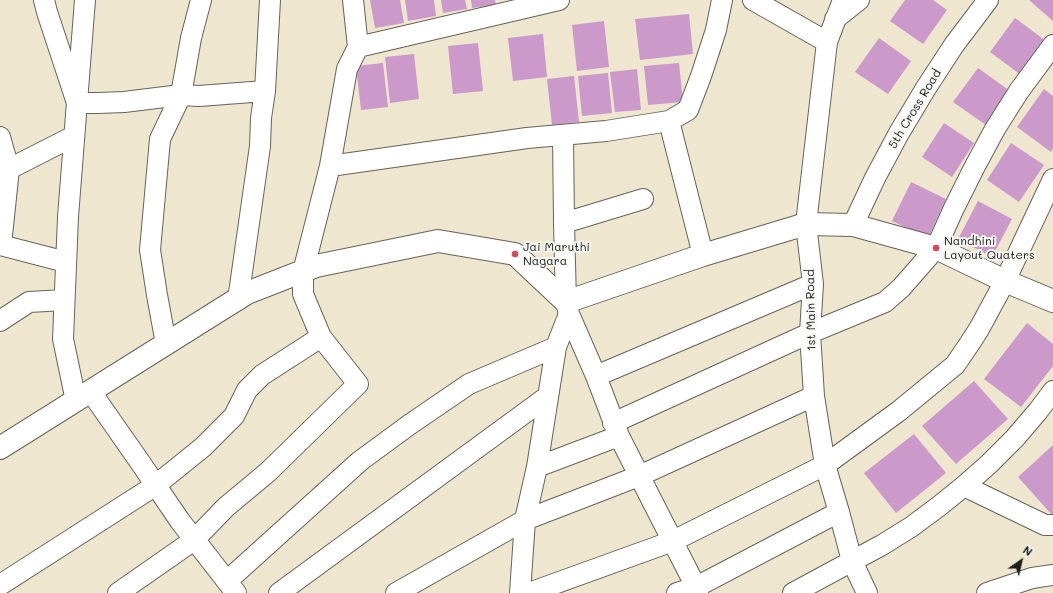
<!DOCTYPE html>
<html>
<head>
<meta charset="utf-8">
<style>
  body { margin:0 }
  #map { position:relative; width:1053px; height:593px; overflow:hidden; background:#eee6ce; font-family:Mali,sans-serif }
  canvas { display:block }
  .north { position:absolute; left:1001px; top:541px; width:40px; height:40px; -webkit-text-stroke:3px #f6f6f2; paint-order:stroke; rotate:34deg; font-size:11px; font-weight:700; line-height:16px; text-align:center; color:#1c1c1c }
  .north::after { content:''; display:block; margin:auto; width:14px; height:18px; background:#1c1c1c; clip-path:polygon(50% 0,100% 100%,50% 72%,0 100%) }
</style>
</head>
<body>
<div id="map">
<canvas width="1053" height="593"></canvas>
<div class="north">N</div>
</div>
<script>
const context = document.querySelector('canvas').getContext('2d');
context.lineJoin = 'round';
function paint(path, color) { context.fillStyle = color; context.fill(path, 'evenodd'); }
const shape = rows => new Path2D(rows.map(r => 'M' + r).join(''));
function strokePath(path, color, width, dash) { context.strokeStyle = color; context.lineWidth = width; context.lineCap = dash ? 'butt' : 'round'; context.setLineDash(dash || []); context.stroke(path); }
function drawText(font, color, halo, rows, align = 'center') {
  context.font = font + ' Mali,sans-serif'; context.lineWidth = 4; context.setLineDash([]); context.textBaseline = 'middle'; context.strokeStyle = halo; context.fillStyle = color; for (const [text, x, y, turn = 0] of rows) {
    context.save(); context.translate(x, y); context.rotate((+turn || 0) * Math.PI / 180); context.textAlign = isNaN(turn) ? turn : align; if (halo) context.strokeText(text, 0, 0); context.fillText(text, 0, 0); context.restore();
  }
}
paint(shape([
  [370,0,400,0,404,23,375,28],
  [405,0,434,0,436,16,408,21],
  [441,0,465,0,467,9,443,13],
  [471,0,495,0,496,5,472,8],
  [905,0,933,0,947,10,923,44,890,21],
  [1029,0,1053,0,1053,21],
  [689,14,693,54,640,60,635,19],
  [1015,18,1046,41,1021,75,990,52],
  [604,21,609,67,577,71,572,25],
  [543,34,547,77,513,81,508,38],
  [879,38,911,61,888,94,855,72],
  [478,43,483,91,453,94,448,46],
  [414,54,419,99,390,103,385,57],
  [383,63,388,107,361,110,356,66],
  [679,63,683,102,648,105,644,66],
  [978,68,1010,91,986,125,953,102],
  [637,69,641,110,615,112,610,72],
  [608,73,612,113,582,116,578,76],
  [574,76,579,122,552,125,547,79],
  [1044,89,1053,96,1053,148,1051,152,1017,127],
  [944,123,974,143,952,177,922,157],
  [1011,143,1044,165,1019,202,987,180],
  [911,182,946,199,928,238,892,221],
  [978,201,1012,219,992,257,958,239],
  [1027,323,1053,344,1053,366,1021,407,984,379],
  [974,381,1008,419,956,464,922,426],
  [914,434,946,473,896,513,864,473],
  [1053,445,1053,516,1018,477]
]), '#cc99cb');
const street = shape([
  [44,0,47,12,77,103,98,103,124,102,181,95,199,96,265,91,261,118,260,146,238,300],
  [753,0,827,42],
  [843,0,827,42,806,224,813,284,810,333,814,396,825,465,839,512,852,561,867,593],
  [835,19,859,0],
  [358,47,559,0],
  [265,91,270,0],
  [669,121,703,255],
  [0,137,9,169,1,245],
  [330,166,527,138,606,131,669,121,688,110,701,76,716,30,722,0],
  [9,169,74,136],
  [564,223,643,199],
  [853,225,875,178,899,133,926,88,954,45,988,0],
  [0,245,66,262],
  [569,314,596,376,619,436,696,587,698,593],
  [0,321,29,302,64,300],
  [166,344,157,295,150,250,160,139,181,95,191,38,201,0],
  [596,376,813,284],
  [91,392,142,465,180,521,236,593],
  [76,401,63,339,68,217,85,0],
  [613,423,810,333,885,302,901,288,936,248,954,208,974,168,995,129,1019,91,1053,45],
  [537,467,619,436],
  [964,486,1045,525,1053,525],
  [227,581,360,461,409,425,469,384,556,347],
  [0,585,156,485,203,447,234,416,247,390,262,375,321,337],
  [118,593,194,540,226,507,268,472,358,384,321,337,303,294,303,272,330,166,347,69,358,47,353,0],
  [279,593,548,396],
  [396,593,525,520,639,476,814,396],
  [520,593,525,520,537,467,556,347,569,314,566,302,564,223,563,135],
  [529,593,673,541,825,465,899,411,955,365,970,343,979,329,1005,281,1053,179],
  [677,593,696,587,839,512],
  [793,593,882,545,911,527,938,507,964,486,989,464,1015,438,1038,411,1053,391],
  [987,593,1032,578,1053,575]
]);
const secondary = shape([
  [0,448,247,293,316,266,438,241,515,254,566,302,703,255,806,224,853,225,936,248,1005,281,1053,301]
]);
strokePath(street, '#66635a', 22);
strokePath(secondary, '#66635a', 24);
strokePath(street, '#fff', 20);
strokePath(secondary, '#fff', 22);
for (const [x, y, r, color] of [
  [936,248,4,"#d1495b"],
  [515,254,4,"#d1495b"]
]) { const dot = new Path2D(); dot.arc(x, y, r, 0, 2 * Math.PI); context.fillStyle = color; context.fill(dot); strokePath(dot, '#f6f6f2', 1.5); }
drawText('12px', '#1c1c1c', '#f6f6f2', [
  ["5th Cross Road",915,109,-59],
  ["1st Main Road",811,310,-91]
]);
drawText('12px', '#1c1c1c', '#f6f6f2', [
  ["Nandhini",944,241],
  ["Layout Quaters",944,255],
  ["Jai Maruthi",523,247],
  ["Nagara",523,261]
], 'left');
</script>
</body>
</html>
